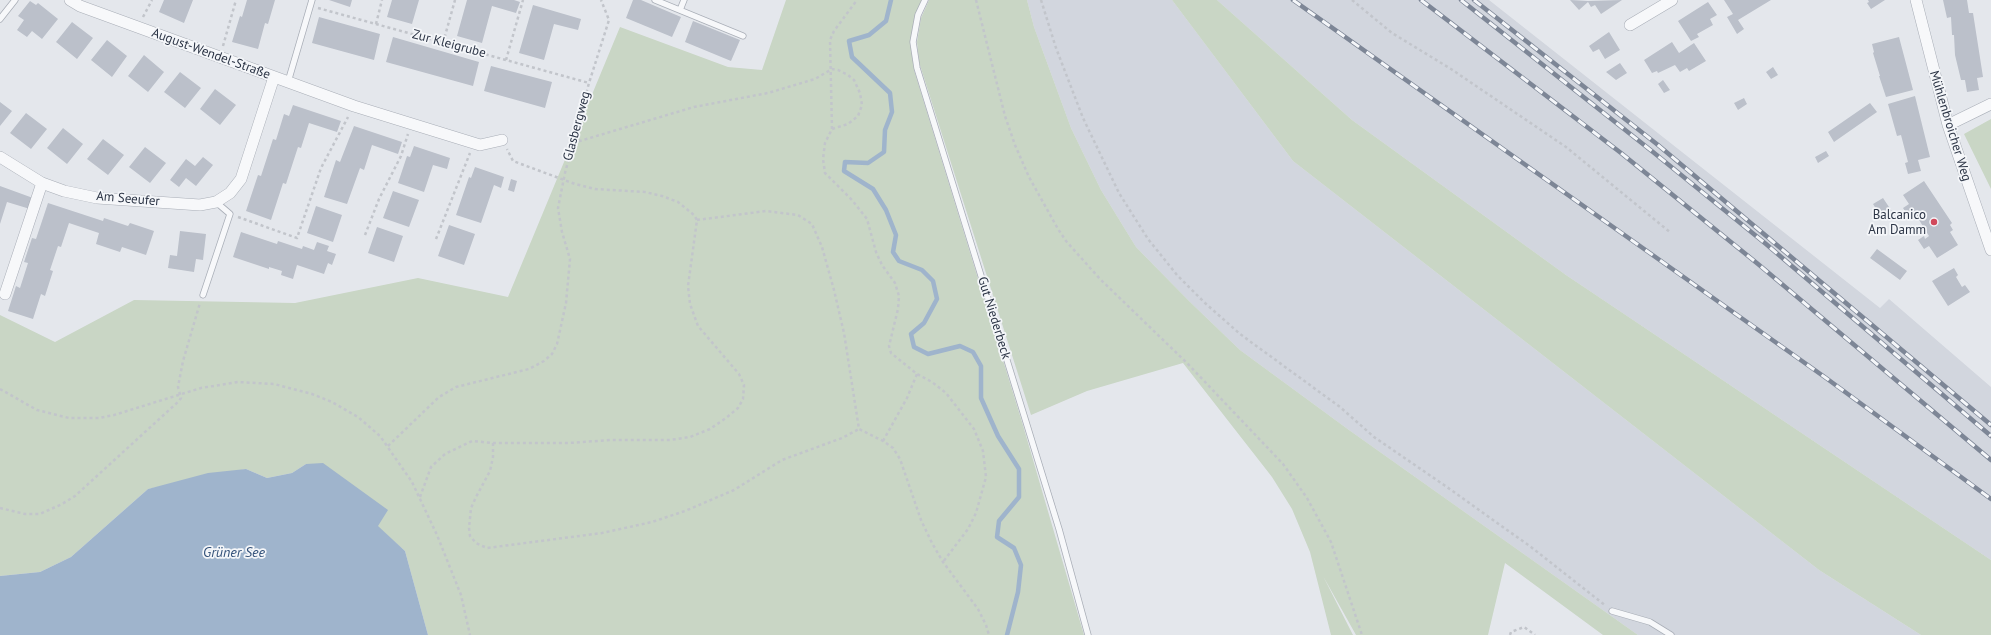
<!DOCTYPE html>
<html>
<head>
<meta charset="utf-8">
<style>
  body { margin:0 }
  canvas { display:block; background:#e4e7ec }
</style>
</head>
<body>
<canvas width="1991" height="635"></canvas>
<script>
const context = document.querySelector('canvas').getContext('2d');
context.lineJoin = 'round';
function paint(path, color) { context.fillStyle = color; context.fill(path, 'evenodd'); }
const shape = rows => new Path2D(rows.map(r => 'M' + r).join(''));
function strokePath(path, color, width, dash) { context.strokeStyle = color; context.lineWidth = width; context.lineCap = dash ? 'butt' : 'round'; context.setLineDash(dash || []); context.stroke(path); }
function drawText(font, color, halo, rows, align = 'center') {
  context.font = font + ' "PT Sans",sans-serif'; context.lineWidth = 3.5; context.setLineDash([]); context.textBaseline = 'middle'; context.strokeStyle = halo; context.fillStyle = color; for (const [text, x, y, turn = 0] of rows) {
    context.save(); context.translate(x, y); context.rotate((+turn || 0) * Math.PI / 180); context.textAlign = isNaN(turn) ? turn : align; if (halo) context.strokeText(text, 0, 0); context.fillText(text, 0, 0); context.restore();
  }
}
paint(shape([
  [1027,0,1172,0,1293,161,1819,570,1921,635,1638,635,1349,430,1240,350,1189,301,1136,247,1101,190,1071,128,1034,27],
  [1217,0,1489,0,1880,308,1889,299,1991,387,1991,560,1566,275,1352,120]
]), '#d2d6de');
paint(shape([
  [786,0,922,0,915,15,911,42,914,70,1022,422,1084,635,428,635,405,551,306,464,292,473,267,478,246,469,148,489,71,557,40,572,0,576,0,315,55,342,134,300,295,303,418,278,508,297,620,27,728,67,762,70],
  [929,0,1027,0,1034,27,1071,128,1101,190,1136,247,1189,301,1240,350,1349,430,1638,635,1603,635,1505,563,1488,635,1356,635,1323,576,1353,635,1331,635,1310,552,1292,509,1272,477,1183,363,1087,391,1031,415,919,62,917,42,921,18],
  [1172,0,1217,0,1352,120,1566,275,1991,560,1991,635,1921,635,1819,570,1293,161],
  [1991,119,1991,189,1964,134]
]), '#c9d6c5');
paint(shape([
  [323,463,388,510,378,526,405,551,428,635,0,635,0,576,40,572,71,557,148,489,208,473,246,469,267,478,292,473,306,464]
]), '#9fb4cc');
strokePath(shape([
  [891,0,886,21,869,35,849,41,852,57,890,93,892,112,885,130,884,152,868,163,845,162,844,171,873,189,886,210,896,235,893,252,899,261,922,270,933,281,937,299,924,323,911,334,914,347,928,354,960,346,973,352,981,366,981,398,998,436,1019,469,1019,497,999,521,997,537,1014,548,1021,565,1018,592,1007,635]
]), '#9fb4cc', 4.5);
paint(shape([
  [164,0,193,0,184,23,159,12],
  [247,0,275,0,268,24,265,23,258,49,232,42,240,16,242,17],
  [329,0,352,0,350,7],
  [392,0,419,0,412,24,387,17],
  [467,0,514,0,520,2,516,13,492,6,482,43,457,36],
  [633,0,641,0,681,17,672,37,626,18],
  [1570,0,1588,1,1622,0,1601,14,1595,5,1591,7,1588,2,1579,10],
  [1724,0,1771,0,1738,20,1744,29,1737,34,1727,17,1733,14],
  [1868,0,1885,0,1871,9,1867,3,1869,2],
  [1943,0,1967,0,1969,13,1973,13,1983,77,1977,78,1979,90,1967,92,1965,80,1961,80,1955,55,1954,35,1952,35,1951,17,1947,18],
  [30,1,36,5,38,3,58,19,42,39,32,31,27,37,17,30,24,20,18,16],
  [1708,2,1717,15,1710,19,1713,25,1697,34,1699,37,1691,41,1678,21],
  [533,5,581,19,578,30,554,24,544,60,519,53],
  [319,17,380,34,374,60,312,43],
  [693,21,740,40,731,61,685,42],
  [72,22,93,38,77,59,56,42],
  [1609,32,1620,50,1605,59,1599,49,1593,52,1589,46],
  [393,37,479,62,473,86,386,62],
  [1899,37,1913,90,1886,97,1879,76,1880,76,1873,53,1874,52,1872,44],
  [107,40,127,56,112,77,91,60],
  [1672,42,1679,53,1694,43,1706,61,1689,71,1687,68,1680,72,1675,65,1658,73,1657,71,1652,73,1644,60],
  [144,55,164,72,148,92,128,76],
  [1620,63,1627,73,1616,80,1606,72],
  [491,66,552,82,545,108,484,91],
  [1773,67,1778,75,1771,79,1766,72],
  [180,72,201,88,185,108,164,92],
  [1663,80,1670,90,1664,93,1658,84],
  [215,89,236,105,220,125,200,109],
  [1915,96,1930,157,1918,160,1921,171,1908,174,1905,163,1908,162,1901,135,1897,136,1888,104],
  [1744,98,1747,104,1738,110,1734,103],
  [0,102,12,111,0,126],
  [1870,103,1877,112,1834,142,1828,132],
  [293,105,341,121,337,132,309,123,301,148,298,147,286,184,283,183,271,220,246,211,258,175,261,176,273,139,276,140,284,114,289,116],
  [26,113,47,129,31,149,10,133],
  [354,126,402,142,398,154,372,145,364,170,360,168,347,204,324,197,336,160,340,162],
  [63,128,83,144,67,164,47,148],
  [103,139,124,155,108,175,87,159],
  [414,146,450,158,447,169,433,165,424,192,398,183,407,156,410,157],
  [145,147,166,163,150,183,129,167],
  [1826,151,1829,156,1818,163,1815,157],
  [203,157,213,165,196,186,186,178,179,187,170,180,186,159,195,166],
  [475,167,504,177,501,188,494,185,481,223,456,215,469,177,471,178],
  [511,179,517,181,514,192,508,190],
  [1924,181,1952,223,1950,225,1953,230,1950,232,1958,245,1937,258,1929,246,1924,249,1918,240,1924,236,1925,239,1929,236,1916,215,1910,219,1903,208,1909,204,1903,195],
  [0,186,33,198,30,209,7,202,0,224],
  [393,191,419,200,409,227,383,218],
  [1883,198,1893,213,1883,220,1873,204],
  [48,203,103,221,104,218,128,226,130,223,154,231,146,255,122,247,120,252,96,244,99,233,69,223,61,247,58,246,50,270,53,271,45,296,41,294,33,319,8,311,16,286,20,288,28,263,24,262,32,238,36,239],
  [316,206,342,215,333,242,307,233],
  [449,225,475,234,464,265,438,256],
  [377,227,403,236,394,262,368,253],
  [180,231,206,234,203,260,196,259,194,272,168,268,170,255,177,256],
  [241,232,277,244,278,241,302,249,303,246,314,250,317,242,329,246,327,251,336,254,332,265,328,263,324,274,297,265,293,279,281,275,282,271,269,267,269,269,233,257],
  [1877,249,1907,271,1900,280,1870,258],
  [1954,268,1958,275,1956,277,1962,287,1965,285,1970,292,1948,306,1932,281]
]), '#bbc0ca');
const service = shape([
  [655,0,743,36],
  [925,0,918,15,913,42,917,68,1059,529,1088,635],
  [680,10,684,0],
  [0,19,15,0],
  [288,82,312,0],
  [203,295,230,214,216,202],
  [1612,611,1650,622,1671,635]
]);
const minor = shape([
  [70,0,80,6,354,106,480,145,502,140],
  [1916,0,1948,125,1991,250],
  [1630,25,1672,0],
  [1948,125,1991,104],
  [0,157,42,183,64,191,97,198,200,205,216,202,230,193,241,179,274,77],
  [5,294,42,183]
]);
strokePath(service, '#a9aeb7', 7);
strokePath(minor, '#a9aeb7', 12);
strokePath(shape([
  [976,0,1005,116,1015,145,1029,177,1058,229,1066,241,1100,279,1187,363,1283,464,1307,498,1331,542,1362,635],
  [1041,0,1056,48,1083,118,1119,193,1148,239,1177,275,1205,303,1240,334,1340,407,1374,437,1444,485,1531,547,1606,606],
  [1352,0,1392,33,1451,69,1566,147,1671,233],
  [318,8,589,83],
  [143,17,152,0],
  [376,24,382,0],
  [443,43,455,0],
  [223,46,236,0],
  [506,60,523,0],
  [832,129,830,40,834,31,857,0],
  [573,143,694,107,768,93,815,79,832,69,838,70,848,75,854,80,860,93,862,105,858,116,848,124,832,129,825,143,823,159,825,173,852,200,867,219,876,252,882,265,895,283,899,296,898,309,889,346,891,353,917,374,932,382,946,393,974,429,983,451,986,477,976,513,968,529,943,562],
  [238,217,297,238,321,168,348,117],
  [697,220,766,211,798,215,812,224,822,247,834,290,844,333,859,429,883,441,893,448,900,459,921,520,932,543,943,562,978,609,986,625,989,635],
  [365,235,379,199,401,156,408,134],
  [436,239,470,153],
  [0,389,37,410,69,418,99,418,114,415,201,388,238,382,274,384,312,394,332,402,358,417,380,436,412,482,437,535,461,595,470,635],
  [883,441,907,398,917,374],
  [493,443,493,457,490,471,476,497,471,508,469,528,470,536,476,543,487,548,602,533,652,522,685,511,734,490,782,460,842,438,859,429],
  [388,446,439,397,456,387,529,369,544,361,552,354,557,344,566,303,570,259,562,232,558,208,565,173,589,83,609,20,601,0],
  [420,497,431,467,445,454,472,441,493,443,569,443,611,440,670,440,690,437,710,429,726,418,738,408,743,399,744,385,739,374,698,326,690,304,688,286,697,220,694,215,678,202,662,196,645,192,595,189,575,184,513,161,507,149],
  [0,508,25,514,40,514,62,504,75,496,179,401,181,398,178,387,183,361,200,303],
  [1510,635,1511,632,1524,627,1535,635]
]), '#c2c5cb', 2.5, [3, 3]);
strokePath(service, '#f7f8fa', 5.5);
strokePath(minor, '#f7f8fa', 11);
const rail = shape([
  [1293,0,1826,378,1991,499],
  [1421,0,1621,153,1758,264,1991,460],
  [1461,0,1653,152,1766,244,1991,436],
  [1474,0,1658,145,1991,425]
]);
strokePath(rail, '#7d8696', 4.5);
strokePath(rail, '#f4f6f9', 3, [9]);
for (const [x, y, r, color] of [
  [1934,222,4,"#d1495b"]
]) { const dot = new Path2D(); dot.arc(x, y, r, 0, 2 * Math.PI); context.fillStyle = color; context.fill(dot); strokePath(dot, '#f4f6f9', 1.5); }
drawText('13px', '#2b3445', '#f4f6f9', [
  ["Zur Kleigrube",449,44,15],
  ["August-Wendel-Straße",211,54,20],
  ["Glasbergweg",577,126,-75],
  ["Mühlenbroicher Weg",1950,126,73],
  ["Am Seeufer",128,199,5],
  ["Gut Niederbeck",994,318,73]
]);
drawText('13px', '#2b3445', '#f4f6f9', [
  ["Balcanico",1926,215],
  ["Am Damm",1926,230]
], 'right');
drawText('italic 14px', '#34527a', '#f4f6f9', [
  ["Grüner See",234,553]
]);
</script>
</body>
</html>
